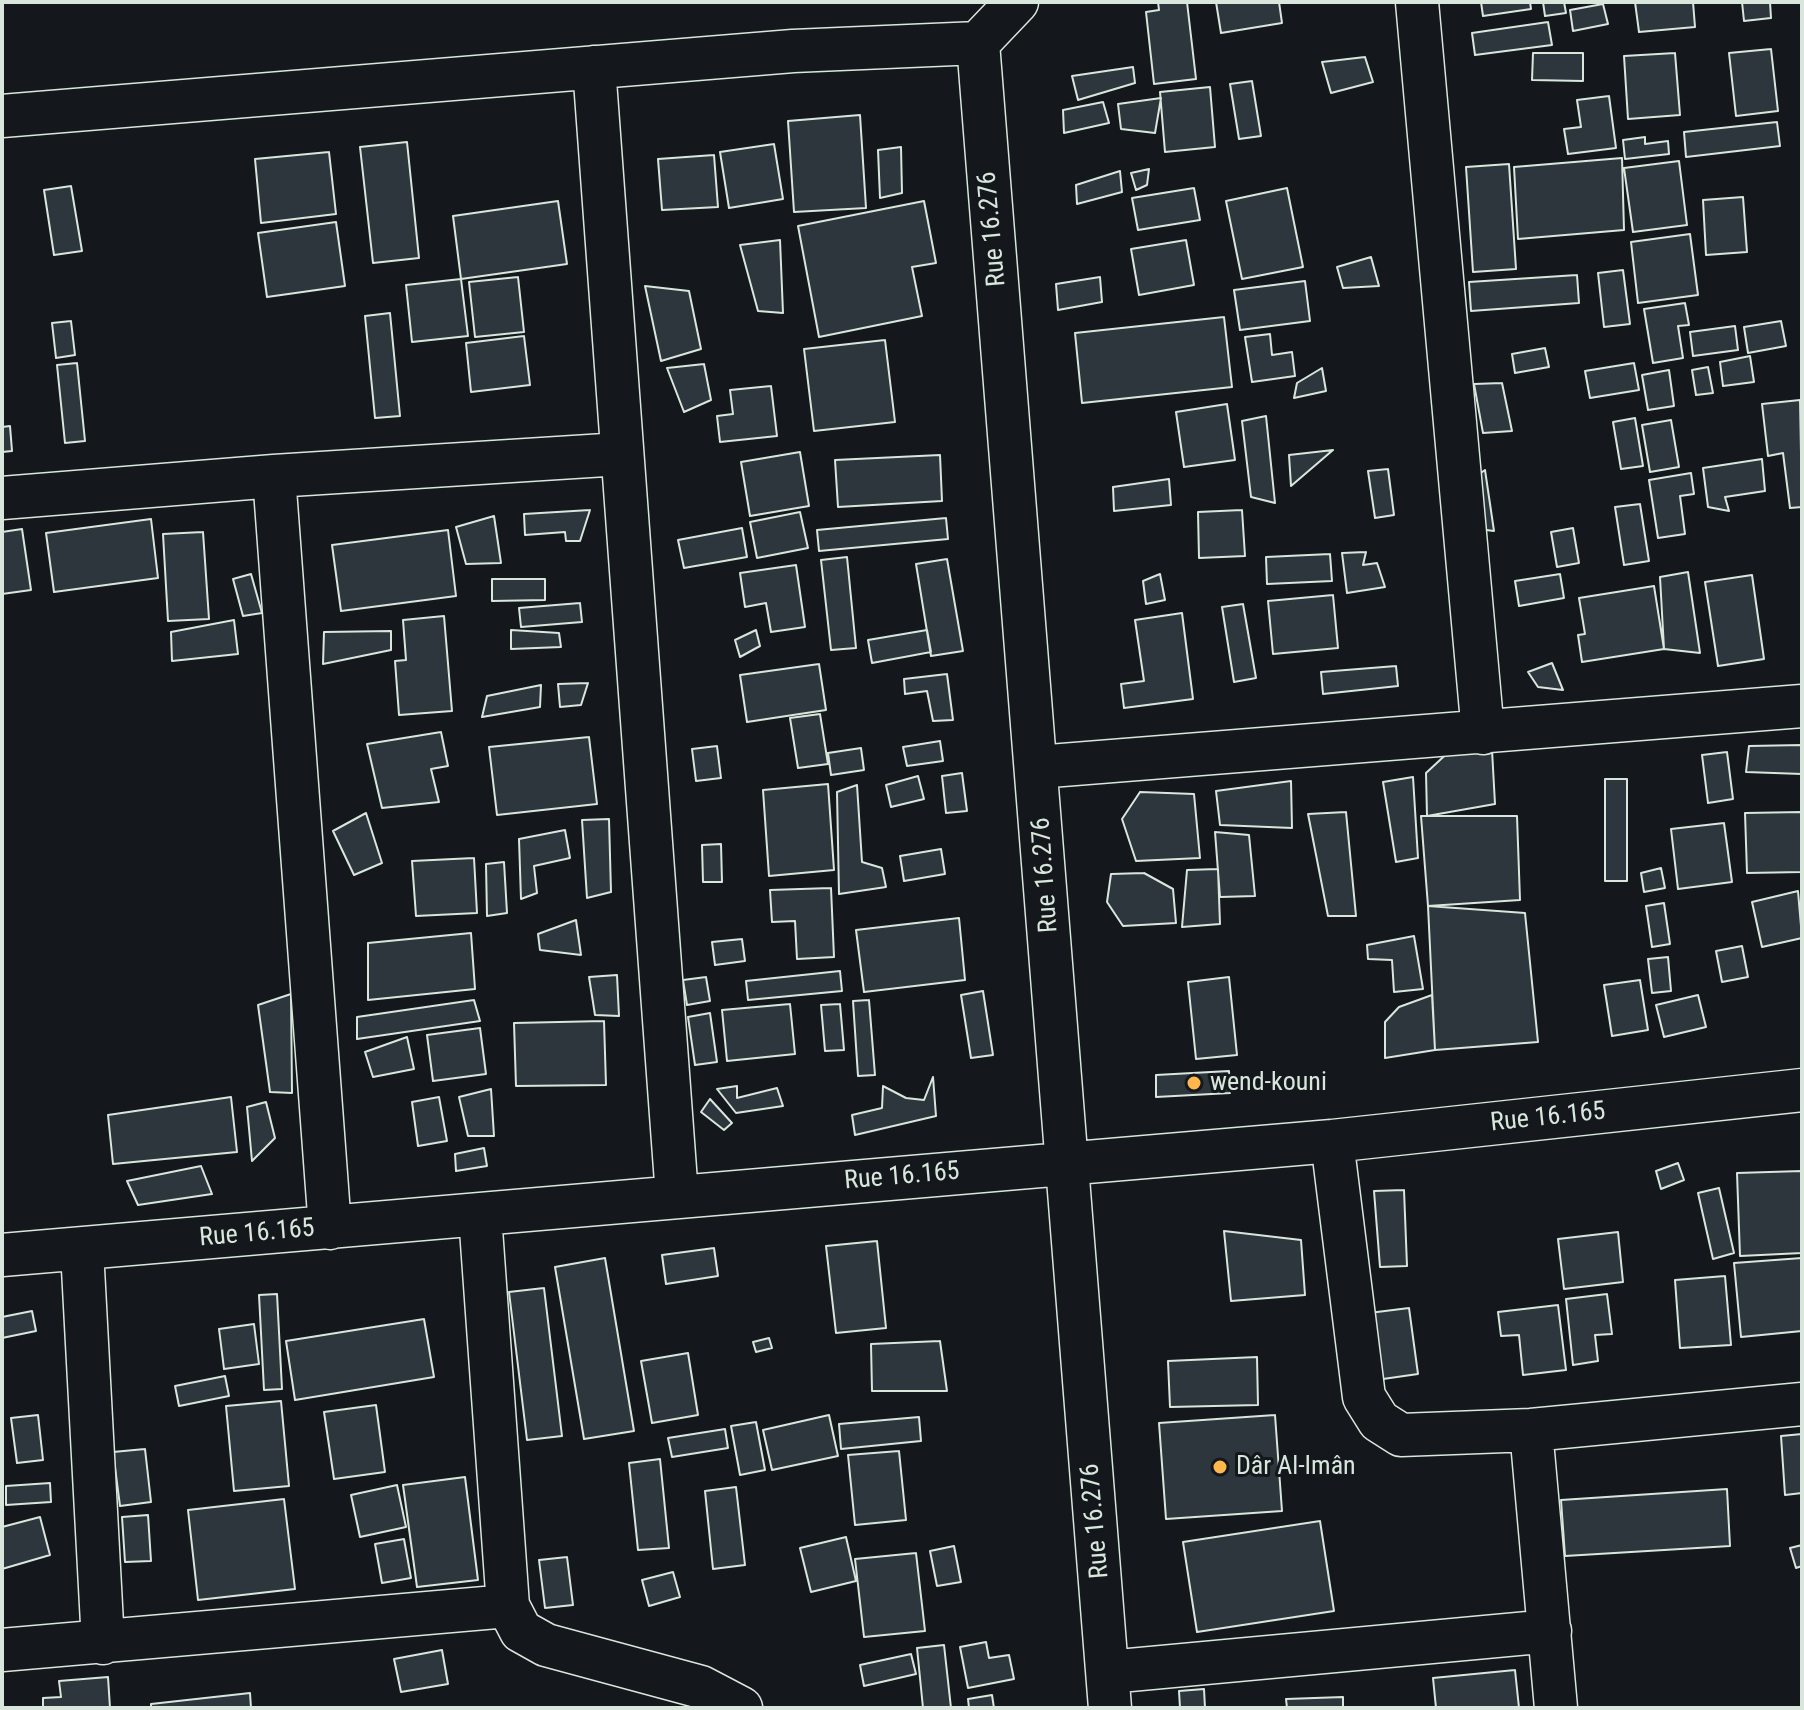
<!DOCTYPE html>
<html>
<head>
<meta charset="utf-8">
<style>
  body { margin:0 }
  #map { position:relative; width:1804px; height:1710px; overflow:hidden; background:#14181c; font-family:"Roboto Condensed",sans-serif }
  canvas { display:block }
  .frame { position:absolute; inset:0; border:4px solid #d8e6dc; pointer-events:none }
</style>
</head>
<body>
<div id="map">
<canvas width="1804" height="1710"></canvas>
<div class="frame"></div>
</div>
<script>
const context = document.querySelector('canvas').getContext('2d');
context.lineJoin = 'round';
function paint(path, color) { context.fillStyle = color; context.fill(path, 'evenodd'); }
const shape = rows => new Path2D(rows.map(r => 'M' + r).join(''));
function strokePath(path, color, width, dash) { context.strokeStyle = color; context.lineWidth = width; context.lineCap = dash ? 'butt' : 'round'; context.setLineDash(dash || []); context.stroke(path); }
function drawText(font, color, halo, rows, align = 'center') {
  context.font = font + ' "Roboto Condensed",sans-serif'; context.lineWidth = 6; context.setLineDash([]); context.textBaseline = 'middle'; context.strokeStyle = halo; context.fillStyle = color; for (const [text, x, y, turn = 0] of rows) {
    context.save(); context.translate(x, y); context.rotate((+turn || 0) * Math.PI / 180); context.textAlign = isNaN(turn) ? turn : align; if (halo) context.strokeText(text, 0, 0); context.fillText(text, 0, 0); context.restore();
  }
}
const building = shape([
  [1158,2,1187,2,1196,79,1154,84,1146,12,1159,10,1158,2],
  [1216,2,1279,2,1282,23,1221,33,1216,2],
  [1481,2,1530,2,1531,9,1483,16,1481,2],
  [1543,2,1564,2,1566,13,1545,16,1543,2],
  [1635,2,1693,2,1695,27,1639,32,1635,2],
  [1742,2,1770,2,1771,18,1744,21,1742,2],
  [1603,4,1608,24,1573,31,1570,10,1603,4],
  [1548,22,1552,45,1475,55,1472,33,1548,22],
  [1771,49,1778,111,1736,116,1729,53,1771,49],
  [1533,53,1583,53,1583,81,1532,80,1533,53],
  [1675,53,1680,115,1628,119,1624,56,1675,53],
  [1365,57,1373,82,1331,93,1322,62,1365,57],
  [1133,67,1135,83,1078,100,1072,76,1133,67],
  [1252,81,1261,136,1239,139,1230,84,1252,81],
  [1210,87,1215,147,1165,152,1160,92,1210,87],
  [1609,96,1616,148,1568,154,1564,129,1581,127,1577,100,1609,96],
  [1161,98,1155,133,1121,129,1118,104,1161,98],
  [1103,102,1109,123,1064,133,1063,110,1103,102],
  [860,115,866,208,794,212,788,121,860,115],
  [1777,122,1780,146,1686,157,1684,132,1777,122],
  [1645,137,1645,144,1668,141,1669,154,1625,159,1623,140,1645,137],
  [407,142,419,258,373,263,360,147,407,142],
  [774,144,783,199,729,208,720,152,774,144],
  [901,147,902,193,880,198,878,150,901,147],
  [329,152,336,214,261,223,255,159,329,152],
  [714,155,718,207,662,210,658,159,714,155],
  [1622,158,1624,230,1518,239,1514,167,1622,158],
  [1679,161,1687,225,1633,232,1624,168,1679,161],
  [1509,164,1516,269,1473,272,1466,167,1509,164],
  [1149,169,1147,185,1136,190,1131,173,1149,169],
  [1120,171,1122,192,1077,204,1076,185,1120,171],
  [71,186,82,251,54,255,44,190,71,186],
  [1194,188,1200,220,1138,230,1132,198,1194,188],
  [1287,188,1303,267,1242,279,1226,201,1287,188],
  [1743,197,1747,252,1706,255,1703,200,1743,197],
  [558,201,567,264,461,279,453,216,558,201],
  [924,201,936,263,912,267,922,316,819,337,798,226,924,201],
  [336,222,345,286,267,297,258,233,336,222],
  [1690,234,1698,295,1638,303,1631,242,1690,234],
  [780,240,783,313,758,311,740,245,780,240],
  [1186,240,1194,285,1139,295,1131,249,1186,240],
  [1371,257,1379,286,1343,288,1337,267,1371,257],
  [1623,270,1630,324,1604,327,1598,273,1623,270],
  [1577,275,1579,303,1471,311,1469,282,1577,275],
  [518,277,524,332,475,337,469,282,518,277],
  [1100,277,1102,302,1058,310,1056,284,1100,277],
  [461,279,468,336,412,342,406,285,461,279],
  [1305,281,1310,321,1240,330,1234,290,1305,281],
  [645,286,689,291,701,349,661,361,645,286],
  [1685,303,1689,325,1678,326,1683,358,1653,363,1644,309,1685,303],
  [390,313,400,416,375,418,365,316,390,313],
  [1224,317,1232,387,1082,403,1075,333,1224,317],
  [71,321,75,355,56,358,52,323,71,321],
  [1781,321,1786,346,1748,353,1744,327,1781,321],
  [1735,326,1738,350,1693,356,1690,332,1735,326],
  [1270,334,1272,355,1292,352,1295,376,1252,382,1245,337,1270,334],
  [524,336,530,385,471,392,466,343,524,336],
  [885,340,895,422,814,431,804,349,885,340],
  [1545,348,1549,367,1515,373,1512,354,1545,348],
  [1750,356,1754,382,1723,386,1720,362,1750,356],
  [77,363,85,441,65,443,57,365,77,363],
  [1634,363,1639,390,1590,398,1585,371,1634,363],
  [704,364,711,400,684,412,667,368,704,364],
  [1708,367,1713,393,1696,395,1692,370,1708,367],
  [1322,368,1326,391,1294,398,1297,383,1322,368],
  [1669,370,1674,406,1648,410,1642,375,1669,370],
  [1502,383,1512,431,1483,433,1474,384,1502,383],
  [771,386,777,436,720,442,717,416,733,414,730,390,771,386],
  [1800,400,1802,507,1790,508,1783,453,1768,456,1762,404,1800,400],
  [1227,404,1235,460,1184,467,1176,412,1227,404],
  [1266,416,1275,503,1251,497,1242,421,1266,416],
  [1635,418,1643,466,1621,469,1613,422,1635,418],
  [1671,420,1679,467,1650,472,1642,425,1671,420],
  [10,426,12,451,2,452,2,427,10,426],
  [1333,450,1291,486,1289,455,1333,450],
  [800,452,809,506,750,516,741,462,800,452],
  [940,455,942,501,838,507,835,460,940,455],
  [1762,459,1765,491,1725,497,1729,511,1708,507,1703,468,1762,459],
  [1388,469,1394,515,1375,518,1368,471,1388,469],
  [1485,470,1494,531,1478,529,1461,487,1485,470],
  [1691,473,1694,494,1680,496,1685,534,1658,538,1649,480,1691,473],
  [1169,479,1171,505,1114,511,1113,487,1169,479],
  [1640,504,1649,561,1624,565,1615,507,1640,504],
  [590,510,580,541,566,541,565,532,525,535,524,514,590,510],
  [1242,510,1245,556,1199,558,1198,512,1242,510],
  [800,512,808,548,757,558,750,522,800,512],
  [494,516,501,563,466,564,456,527,494,516],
  [946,518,948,539,819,551,817,530,946,518],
  [151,519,158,578,54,592,46,533,151,519],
  [742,528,747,557,684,568,678,540,742,528],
  [1573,528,1579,563,1557,567,1551,532,1573,528],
  [22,529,31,590,2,594,2,532,22,529],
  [448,530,456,596,341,611,332,545,448,530],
  [203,532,209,619,168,621,163,534,203,532],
  [1366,552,1363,565,1377,563,1385,587,1347,593,1342,553,1366,552],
  [1330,554,1332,581,1267,584,1266,557,1330,554],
  [847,557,856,648,831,650,821,560,847,557],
  [947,559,963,651,931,656,916,564,947,559],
  [796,565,805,627,771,632,766,603,745,607,740,573,796,565],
  [1688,572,1700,653,1664,649,1660,577,1688,572],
  [251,574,262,613,243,616,233,579,251,574],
  [1160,574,1165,600,1146,604,1143,581,1160,574],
  [1560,574,1564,598,1519,606,1515,581,1560,574],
  [1752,575,1764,659,1718,666,1705,582,1752,575],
  [492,579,545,579,545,600,492,601,492,579],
  [1654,586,1664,649,1582,662,1578,635,1585,634,1579,598,1654,586],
  [1333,595,1338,648,1273,654,1268,601,1333,595],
  [580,603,582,622,521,627,519,608,580,603],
  [1243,604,1256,678,1234,682,1222,607,1243,604],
  [1182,613,1193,699,1124,708,1121,684,1144,681,1135,620,1182,613],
  [444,616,452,711,399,715,395,661,406,660,403,620,444,616],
  [234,620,238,654,172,661,171,632,234,620],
  [511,630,559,633,561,647,511,649,511,630],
  [756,630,760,646,740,657,735,640,756,630],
  [927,630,931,652,872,663,868,640,927,630],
  [391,631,391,650,323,664,324,632,391,631],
  [1552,663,1563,690,1538,687,1528,672,1552,663],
  [819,664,826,710,747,722,740,675,819,664],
  [1396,666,1398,686,1323,694,1321,672,1396,666],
  [947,674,953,720,933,721,927,691,905,694,904,679,947,674],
  [588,683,581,705,560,707,558,684,588,683],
  [541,685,540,707,482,717,487,696,541,685],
  [820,714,828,764,798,768,790,718,820,714],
  [441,732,448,766,431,769,439,802,382,808,367,744,441,732],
  [589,737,597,804,497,815,489,747,589,737],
  [940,741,943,761,907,766,903,747,940,741],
  [1802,745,1802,774,1746,772,1749,746,1802,745],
  [717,746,721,778,696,781,692,749,717,746],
  [1454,747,1492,750,1495,804,1427,816,1426,773,1454,747],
  [861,748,864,770,831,775,828,753,861,748],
  [1727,752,1733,799,1708,803,1702,755,1727,752],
  [962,773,967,811,946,813,942,776,962,773],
  [918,776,924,799,891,807,886,785,918,776],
  [1413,777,1418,858,1396,862,1383,782,1413,777],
  [1605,779,1627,779,1627,881,1605,881,1605,779],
  [1291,781,1292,828,1220,825,1216,791,1291,781],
  [828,784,834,870,769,876,763,790,828,784],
  [857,785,862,862,882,868,886,887,839,894,837,792,857,785],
  [1140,792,1194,794,1200,858,1136,861,1122,819,1140,792],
  [1346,812,1356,916,1328,916,1308,814,1346,812],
  [1802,812,1802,872,1747,873,1745,813,1802,812],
  [366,813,382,863,354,875,333,831,366,813],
  [1421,816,1517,816,1520,900,1428,906,1421,816],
  [609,819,611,892,587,898,582,820,609,819],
  [1724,823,1732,882,1678,889,1671,829,1724,823],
  [565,830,570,858,534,866,537,893,521,899,519,839,565,830],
  [1215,832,1249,835,1255,896,1220,897,1215,832],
  [721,844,722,882,703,882,702,845,721,844],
  [941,849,945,874,904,881,900,856,941,849],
  [474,858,477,913,416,916,412,861,474,858],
  [504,862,507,913,487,916,486,864,504,862],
  [1661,868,1665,888,1644,892,1641,873,1661,868],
  [1218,869,1220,924,1182,927,1187,870,1218,869],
  [1144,873,1173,889,1176,923,1123,926,1107,902,1111,874,1144,873],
  [831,888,834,957,797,959,795,921,772,922,770,890,831,888],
  [1798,891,1802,938,1762,947,1752,902,1798,891],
  [1664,903,1670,944,1652,947,1646,906,1664,903],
  [1428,906,1525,913,1538,1042,1435,1050,1428,906],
  [959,918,965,980,864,992,856,930,959,918],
  [576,920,581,955,540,950,538,934,576,920],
  [471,933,475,989,368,1000,368,943,471,933],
  [1414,936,1423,989,1394,992,1392,960,1368,959,1367,945,1414,936],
  [742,939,745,961,715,965,712,942,742,939],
  [1742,946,1748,977,1722,982,1716,951,1742,946],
  [1668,957,1671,991,1652,993,1648,959,1668,957],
  [840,971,842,991,748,1000,746,981,840,971],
  [617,975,619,1016,595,1015,589,977,617,975],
  [706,977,710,1001,687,1005,683,980,706,977],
  [1229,977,1237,1055,1196,1059,1188,982,1229,977],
  [1640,980,1648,1030,1612,1036,1604,985,1640,980],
  [983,991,993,1055,971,1058,961,995,983,991],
  [291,994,292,1093,270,1092,258,1005,291,994],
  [1432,995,1435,1050,1385,1058,1385,1022,1399,1007,1432,995],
  [1698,995,1706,1027,1664,1037,1656,1005,1698,995],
  [474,1000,480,1021,357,1039,357,1017,474,1000],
  [869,1000,875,1075,858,1076,853,1001,869,1000],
  [790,1004,795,1054,727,1061,722,1010,790,1004],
  [840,1004,844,1050,825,1051,821,1005,840,1004],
  [710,1013,717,1062,695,1065,688,1017,710,1013],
  [604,1021,606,1085,516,1086,514,1023,604,1021],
  [480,1028,486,1074,433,1081,427,1035,480,1028],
  [407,1037,414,1069,373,1077,365,1052,407,1037],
  [1229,1071,1230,1093,1156,1097,1156,1075,1229,1071],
  [933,1077,936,1116,855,1135,852,1115,882,1108,883,1086,906,1098,924,1100,933,1077],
  [737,1086,737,1098,777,1088,783,1106,736,1113,717,1089,737,1086],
  [491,1089,494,1136,468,1136,459,1097,491,1089],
  [231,1097,237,1152,113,1164,108,1115,231,1097],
  [439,1097,447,1141,418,1146,412,1102,439,1097],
  [710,1099,732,1123,724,1130,701,1112,710,1099],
  [266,1102,275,1138,252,1161,247,1107,266,1102],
  [484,1148,487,1166,456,1171,455,1154,484,1148],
  [1678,1163,1684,1180,1661,1189,1656,1171,1678,1163],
  [201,1166,212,1194,138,1205,127,1181,201,1166],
  [1802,1171,1802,1253,1740,1256,1737,1173,1802,1171],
  [1719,1188,1734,1253,1713,1259,1698,1193,1719,1188],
  [1404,1190,1407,1266,1380,1267,1374,1191,1404,1190],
  [1224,1231,1301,1240,1305,1295,1231,1301,1224,1231],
  [1618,1232,1623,1282,1564,1289,1558,1239,1618,1232],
  [877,1241,886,1328,836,1333,826,1246,877,1241],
  [714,1248,718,1276,666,1284,662,1255,714,1248],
  [605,1258,634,1431,584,1439,555,1267,605,1258],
  [1802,1258,1802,1331,1741,1337,1734,1263,1802,1258],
  [1725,1276,1731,1345,1680,1348,1675,1280,1725,1276],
  [544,1288,562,1436,527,1440,509,1292,544,1288],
  [277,1294,282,1389,264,1390,259,1295,277,1294],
  [1607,1294,1612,1334,1595,1335,1598,1361,1573,1365,1566,1299,1607,1294],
  [1558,1305,1566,1370,1523,1375,1519,1335,1501,1336,1498,1312,1558,1305],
  [1409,1308,1418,1374,1369,1381,1361,1314,1409,1308],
  [32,1311,36,1331,2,1338,2,1317,32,1311],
  [424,1319,434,1377,295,1400,286,1341,424,1319],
  [254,1324,259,1364,224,1369,219,1329,254,1324],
  [769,1338,772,1348,756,1352,753,1342,769,1338],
  [940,1341,947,1391,872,1391,871,1344,940,1341],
  [688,1353,698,1415,652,1423,641,1361,688,1353],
  [1257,1357,1258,1405,1170,1407,1168,1361,1257,1357],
  [225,1376,229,1396,179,1406,175,1386,225,1376],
  [281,1401,289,1486,234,1491,226,1406,281,1401],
  [376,1405,385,1472,334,1479,324,1412,376,1405],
  [38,1415,43,1460,17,1463,11,1418,38,1415],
  [829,1415,838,1456,772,1470,763,1430,829,1415],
  [1275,1415,1282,1511,1166,1519,1159,1423,1275,1415],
  [919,1417,921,1441,841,1449,839,1424,919,1417],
  [756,1422,765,1470,740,1475,731,1426,756,1422],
  [725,1429,728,1448,672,1457,668,1438,725,1429],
  [1802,1434,1802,1493,1785,1495,1781,1436,1802,1434],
  [145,1449,151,1502,120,1506,113,1452,145,1449],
  [899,1451,906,1520,855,1525,848,1455,899,1451],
  [660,1459,669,1548,638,1550,629,1463,660,1459],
  [465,1477,478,1580,417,1587,403,1485,465,1477],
  [50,1483,51,1502,6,1505,6,1486,50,1483],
  [397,1485,406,1527,360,1537,351,1495,397,1485],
  [736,1487,745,1565,713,1569,705,1491,736,1487],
  [1727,1489,1730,1546,1565,1556,1561,1500,1727,1489],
  [284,1499,295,1589,198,1600,188,1510,284,1499],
  [148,1515,151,1561,125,1562,122,1517,148,1515],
  [40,1517,50,1555,2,1569,2,1527,40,1517],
  [1320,1521,1334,1611,1197,1632,1183,1542,1320,1521],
  [846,1537,856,1581,811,1592,800,1548,846,1537],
  [404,1539,411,1578,382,1583,375,1544,404,1539],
  [1802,1545,1802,1566,1796,1568,1790,1548,1802,1545],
  [954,1546,961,1582,937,1586,930,1551,954,1546],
  [916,1553,925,1631,864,1637,855,1559,916,1553],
  [567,1557,573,1605,545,1608,539,1560,567,1557],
  [673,1572,680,1597,649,1606,642,1580,673,1572],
  [986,1642,989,1658,1009,1655,1014,1679,968,1688,960,1647,986,1642],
  [944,1645,951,1708,923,1708,917,1648,944,1645],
  [442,1650,448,1684,401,1692,394,1659,442,1650],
  [911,1654,916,1674,864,1686,860,1665,911,1654],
  [1515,1670,1519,1708,1436,1708,1433,1678,1515,1670],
  [108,1677,110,1708,43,1708,43,1698,61,1697,59,1681,108,1677],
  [1204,1689,1205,1708,1180,1708,1179,1691,1204,1689],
  [250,1693,251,1708,151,1708,151,1704,250,1693],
  [992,1695,994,1708,969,1708,968,1699,992,1695],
  [1343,1697,1343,1708,1287,1708,1286,1699,1343,1697]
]);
paint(building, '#2c363c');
strokePath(building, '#d8e6dc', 2);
const minor = shape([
  [1417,2,1483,733],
  [978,43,1110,1708],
  [594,67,677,1196],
  [2,116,793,51,978,43,1017,2],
  [274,476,330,1228],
  [2,498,274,476,621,454],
  [1037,767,1802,706],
  [1332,1141,1364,1397,1379,1421,1401,1435,1531,1430,1802,1404],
  [480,1215,508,1606,521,1631,546,1645,701,1687,741,1708],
  [82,1250,103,1643],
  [2,1255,1332,1141,1802,1090],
  [1531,1430,1556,1708],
  [2,1650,508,1606],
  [1108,1672,1550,1631]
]);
strokePath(minor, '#d8e6dc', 45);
strokePath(minor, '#14181c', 42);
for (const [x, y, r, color] of [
  [1194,1083,8,"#ffb74d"],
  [1220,1467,8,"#ffb74d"]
]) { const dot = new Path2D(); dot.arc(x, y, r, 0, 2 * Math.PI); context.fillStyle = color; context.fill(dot); strokePath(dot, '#14181c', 3); }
drawText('26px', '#d8e6dc', '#14181c', [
  ["Rue 16.276",993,229,-95],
  ["Rue 16.276",1046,875,-94],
  ["Rue 16.165",1548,1118,-6],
  ["Rue 16.165",902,1177,-5],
  ["Rue 16.165",257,1234,-5],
  ["Rue 16.276",1096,1521,-95]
]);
drawText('26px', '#d8e6dc', '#14181c', [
  ["wend-kouni",1210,1083],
  ["Dâr Al-Imân",1236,1467]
], 'left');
</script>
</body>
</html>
